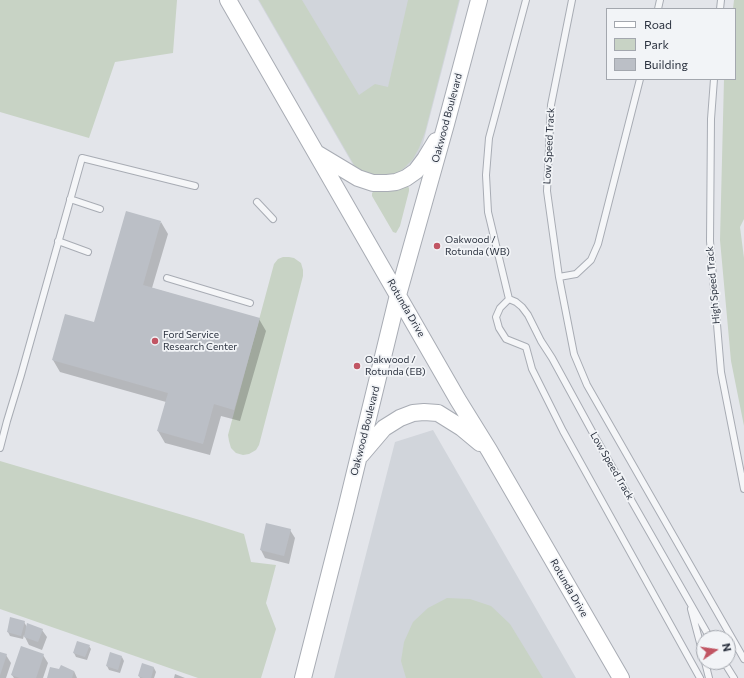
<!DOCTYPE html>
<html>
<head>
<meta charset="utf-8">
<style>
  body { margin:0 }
  #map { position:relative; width:744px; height:678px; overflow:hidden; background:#e3e5ea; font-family:Commissioner,sans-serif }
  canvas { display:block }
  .legend { position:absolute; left:606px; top:8px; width:130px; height:72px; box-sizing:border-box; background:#f2f4f7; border:1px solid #a3a7ae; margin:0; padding:5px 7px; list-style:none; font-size:12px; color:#2c3340 }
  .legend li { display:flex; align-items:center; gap:8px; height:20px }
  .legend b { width:20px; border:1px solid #a3a7ae }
  .north { position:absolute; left:696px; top:630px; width:40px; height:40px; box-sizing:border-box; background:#f2f4f7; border:1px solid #a3a7ae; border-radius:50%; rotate:77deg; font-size:11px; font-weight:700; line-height:16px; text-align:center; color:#2c3340 }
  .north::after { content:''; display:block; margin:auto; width:14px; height:18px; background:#c15563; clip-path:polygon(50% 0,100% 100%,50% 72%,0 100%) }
</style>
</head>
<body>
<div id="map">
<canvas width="744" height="678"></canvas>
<ul class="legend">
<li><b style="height:5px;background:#fff"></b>Road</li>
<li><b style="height:11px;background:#c8d3c5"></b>Park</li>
<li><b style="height:11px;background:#bbbfc6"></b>Building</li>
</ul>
<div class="north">N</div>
</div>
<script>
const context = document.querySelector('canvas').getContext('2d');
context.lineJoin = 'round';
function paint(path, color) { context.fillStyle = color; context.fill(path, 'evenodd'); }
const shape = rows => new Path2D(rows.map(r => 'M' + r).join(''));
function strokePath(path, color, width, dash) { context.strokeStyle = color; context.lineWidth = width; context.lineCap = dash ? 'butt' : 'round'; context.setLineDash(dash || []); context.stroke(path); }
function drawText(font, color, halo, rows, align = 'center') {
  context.font = font + ' Commissioner,sans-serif'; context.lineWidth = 3.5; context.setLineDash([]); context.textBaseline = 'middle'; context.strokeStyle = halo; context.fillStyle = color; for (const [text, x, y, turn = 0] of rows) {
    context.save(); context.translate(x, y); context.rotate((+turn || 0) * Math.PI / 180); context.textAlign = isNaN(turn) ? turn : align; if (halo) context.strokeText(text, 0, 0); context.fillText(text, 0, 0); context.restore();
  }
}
paint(shape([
  [258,0,460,0,422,147,414,160,405,169,395,176,356,170],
  [433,430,576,678,334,678,395,442]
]), '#d1d5db');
paint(shape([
  [0,0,177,0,173,53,115,62,89,138,0,112],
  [259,0,302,0,359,95,375,84,388,87,408,0,459,0,425,132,419,148,413,159,404,168,395,175,385,178,357,170],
  [734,0,744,0,744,219,740,227,744,258,744,426,731,361,720,240,724,79,735,79,735,9,733,9],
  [407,185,409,188,409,191,400,226,396,233,393,232,372,196,372,193,373,192,391,191],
  [283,257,289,257,294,258,301,263,303,270,303,276,259,445,256,450,249,454,243,455,236,453,231,448,229,441,228,435,274,264,278,259],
  [0,461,203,521,244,534,251,562,276,565,266,603,276,629,261,678,198,678,0,609],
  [447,598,470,599,491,606,510,624,543,678,406,678,401,661,404,642,413,622,428,608]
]), '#c8d3c5');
paint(shape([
  [161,222,168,234,152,288,259,319,266,331,240,421,221,416,210,455,165,443,158,431,166,402,60,372,53,360,95,324],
  [290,530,295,538,289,564,265,558,261,550],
  [24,622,27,627,42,630,47,637,42,650,29,645,24,635,23,639,10,636,8,632],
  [89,646,91,649,87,660,76,657,74,653],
  [0,653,6,655,11,663,6,678,0,678],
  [43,655,48,663,43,678,14,678,12,675],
  [122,657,124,661,120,673,109,670,107,666],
  [143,664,154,668,156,672,154,678,140,678,139,676],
  [74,671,77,678,48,678],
  [175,674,185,678,174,678]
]), '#0003');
paint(shape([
  [126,211,161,221,143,285,260,318,234,410,214,404,203,444,157,431,168,393,52,360,65,314,94,322],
  [266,523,291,529,284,556,260,550],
  [10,617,25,621,21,636,7,632],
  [27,623,43,629,38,642,24,637],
  [77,641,90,645,85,657,73,653],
  [21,646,44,654,36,678,20,678,11,675],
  [0,652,7,654,0,675],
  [110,652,122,656,118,670,106,666],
  [142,663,154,667,151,678,143,678,138,676],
  [61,665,74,671,72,678,47,678,50,667,59,669]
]), '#bbbfc6');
const lane = shape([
  [526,0,489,138,486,175,488,212,509,299,500,308,496,317,499,328,506,339,526,347,532,369,563,431,700,678],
  [572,0,551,105,547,191,559,277,574,354,587,385,744,659],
  [658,9,660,0],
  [720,9,721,0],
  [714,79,711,119,710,241,721,372,744,489],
  [70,199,100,209],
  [257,202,273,219],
  [58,241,88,252],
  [559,277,576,274,591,260,598,244,640,79],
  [167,278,250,303],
  [509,299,516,302,522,307,528,315,541,341,552,358,594,435,710,638],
  [0,448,7,421,21,375,82,158,195,186],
  [691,609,704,658],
  [705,662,709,678],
  [724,662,734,678]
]);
const secondary = shape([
  [228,0,458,400,489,450,621,678],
  [318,154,358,178,373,183,387,183,396,182,406,178,416,171,425,159,436,141],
  [361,455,384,428,400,418,413,413,424,412,438,413,462,428,480,443],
  [303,678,346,509,398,295,446,124,479,0]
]);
strokePath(lane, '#a8acb4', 8);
strokePath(secondary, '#a8acb4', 18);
strokePath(lane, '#f5f6f8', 6);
strokePath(secondary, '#fff', 16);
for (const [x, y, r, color] of [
  [437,246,4,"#c15563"],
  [155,341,4,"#c15563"],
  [357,366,4,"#c15563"]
]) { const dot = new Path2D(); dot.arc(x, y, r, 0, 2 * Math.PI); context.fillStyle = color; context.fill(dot); strokePath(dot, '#f2f4f7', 1.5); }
drawText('10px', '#2c3340', '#f2f4f7', [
  ["Oakwood Boulevard",447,118,-75],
  ["Low Speed Track",549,146,-87],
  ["High Speed Track",713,285,-95],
  ["Rotunda Drive",406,308,60],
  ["Oakwood Boulevard",365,431,-76],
  ["Low Speed Track",612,466,60],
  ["Rotunda Drive",569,588,60]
]);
drawText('10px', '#2c3340', '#f2f4f7', [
  ["Oakwood /",445,240],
  ["Rotunda (WB)",445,252],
  ["Ford Service",163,335],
  ["Research Center",163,347],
  ["Oakwood /",365,360],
  ["Rotunda (EB)",365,372]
], 'left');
</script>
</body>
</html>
